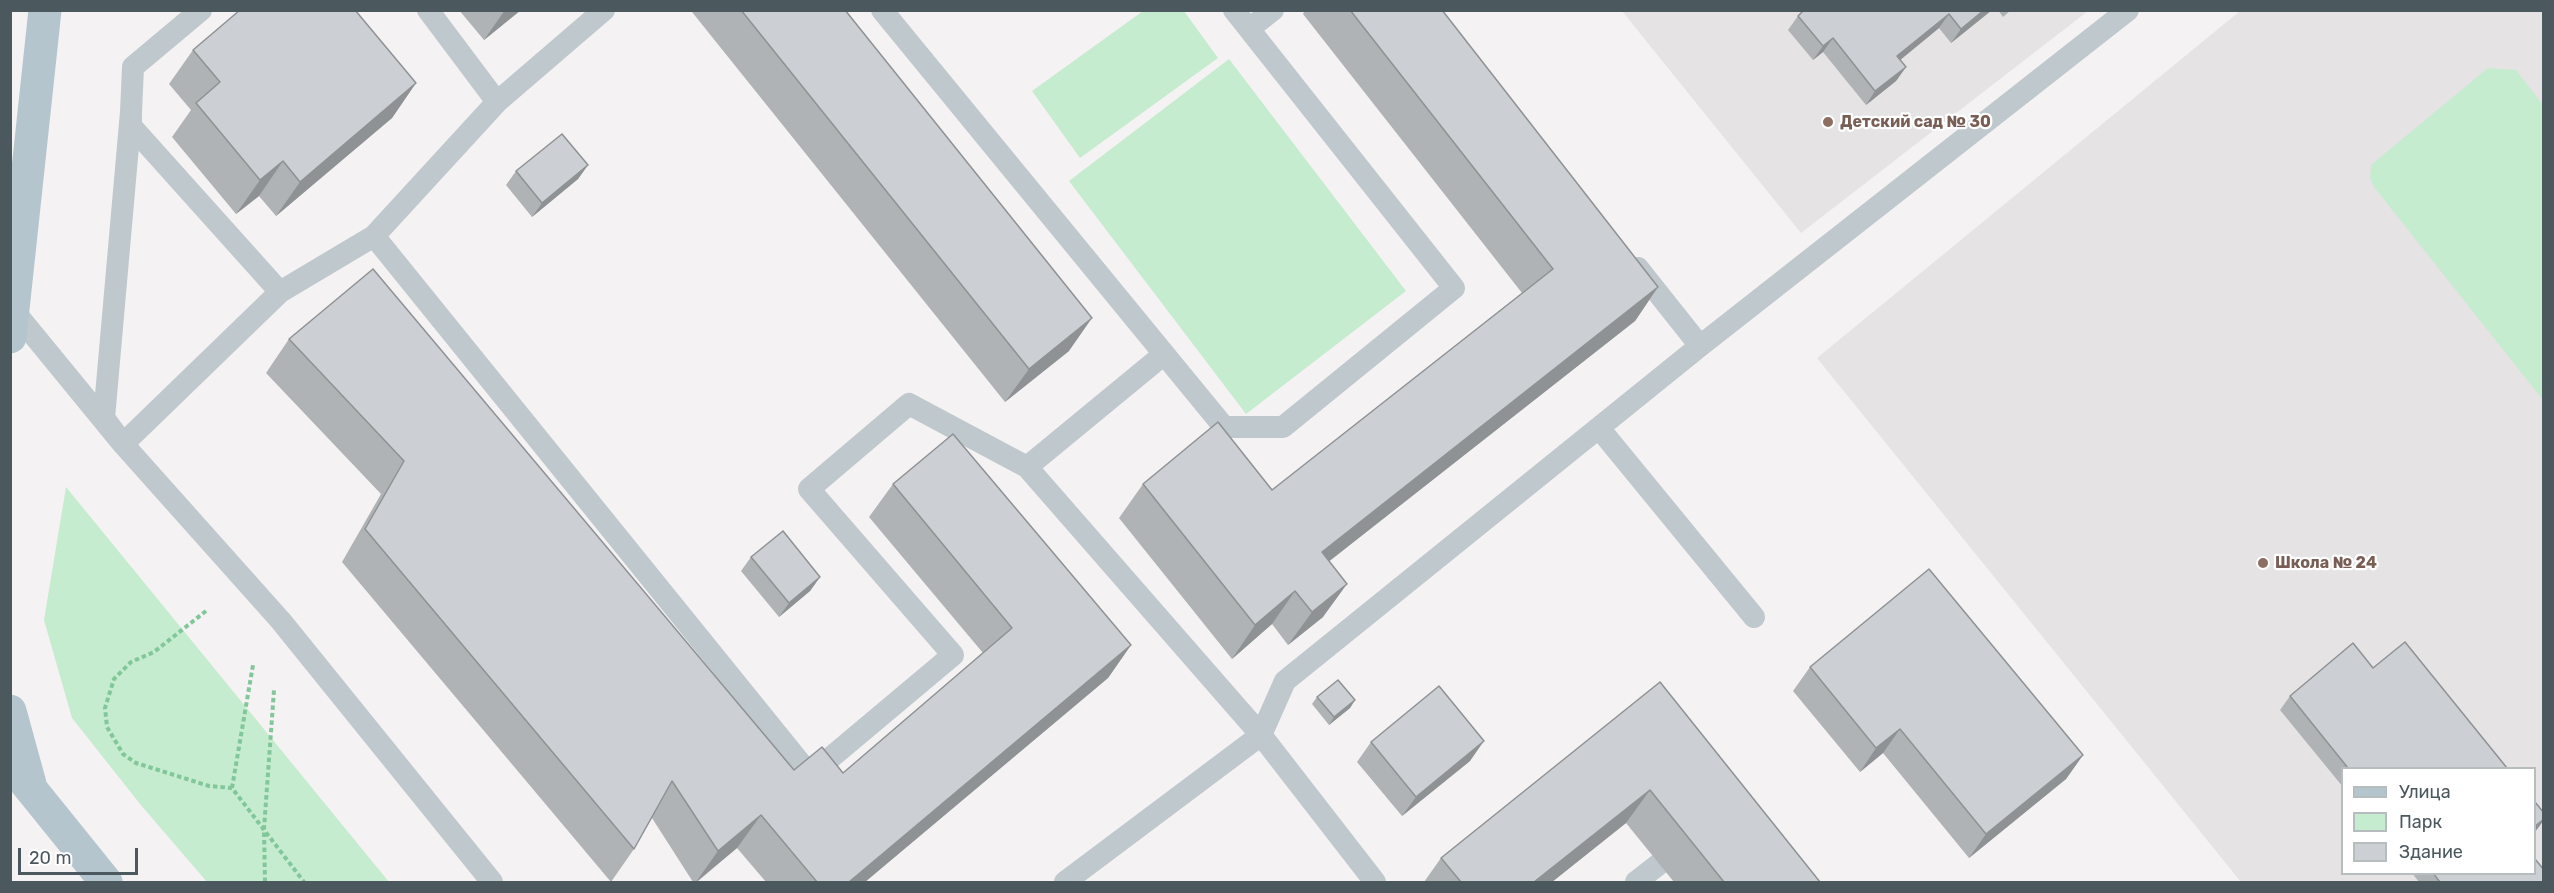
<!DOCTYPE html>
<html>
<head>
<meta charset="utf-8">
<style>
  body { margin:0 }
  #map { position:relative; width:2554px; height:893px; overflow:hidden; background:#f4f2f2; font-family:Rubik,sans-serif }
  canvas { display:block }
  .frame { position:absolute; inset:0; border:12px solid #4b585e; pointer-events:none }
  .legend { position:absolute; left:2341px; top:767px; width:195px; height:108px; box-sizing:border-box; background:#fff; border:2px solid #b7bcbf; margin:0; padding:8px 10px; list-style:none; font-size:18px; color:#4b585e }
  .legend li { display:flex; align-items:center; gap:12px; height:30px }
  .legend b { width:30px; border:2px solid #b7bcbf }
  .scale { position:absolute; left:18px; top:848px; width:120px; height:27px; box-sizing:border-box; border:3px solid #4b585e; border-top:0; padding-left:8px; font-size:18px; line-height:21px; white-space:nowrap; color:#4b585e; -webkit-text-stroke:4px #fff; paint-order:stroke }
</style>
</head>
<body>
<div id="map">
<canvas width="2554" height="893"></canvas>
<div class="frame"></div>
<ul class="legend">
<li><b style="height:8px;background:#b5c5cd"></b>Улица</li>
<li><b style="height:16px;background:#c6eccf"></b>Парк</li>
<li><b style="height:16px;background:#ccd0d4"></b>Здание</li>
</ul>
<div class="scale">20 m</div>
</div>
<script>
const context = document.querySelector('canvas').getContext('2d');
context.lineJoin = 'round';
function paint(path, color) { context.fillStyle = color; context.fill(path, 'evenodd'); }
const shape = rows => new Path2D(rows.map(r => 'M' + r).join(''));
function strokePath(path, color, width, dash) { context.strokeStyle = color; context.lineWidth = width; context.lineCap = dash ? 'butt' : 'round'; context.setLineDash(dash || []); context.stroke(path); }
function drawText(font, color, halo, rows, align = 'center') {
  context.font = font + ' Rubik,sans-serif'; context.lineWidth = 4.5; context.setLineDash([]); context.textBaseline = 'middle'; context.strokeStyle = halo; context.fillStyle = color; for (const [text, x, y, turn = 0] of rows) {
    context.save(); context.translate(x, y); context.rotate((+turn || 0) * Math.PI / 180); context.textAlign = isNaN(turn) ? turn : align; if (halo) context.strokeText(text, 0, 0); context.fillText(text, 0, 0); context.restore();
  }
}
paint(shape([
  [1622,11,2088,11,1801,233],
  [2240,11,2543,11,2543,882,2241,882,1817,358],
  [2342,768,2534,768,2534,874,2342,874]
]), '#e5e3e4');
paint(shape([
  [1143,11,1184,11,1218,58,1080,158,1032,91],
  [1229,59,1406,291,1246,414,1069,181],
  [2488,68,2516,70,2543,105,2543,400,2374,187,2370,178,2371,165],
  [66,487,389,882,207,882,140,804,72,718,44,620]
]), '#c6eccf');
strokePath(shape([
  [206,611,154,652,131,662,114,679,105,708,107,727,123,754,136,763,209,786,232,788,304,882],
  [232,788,253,665],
  [265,882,264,829,274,690]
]), '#81c79a', 4, [4.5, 3]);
strokePath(shape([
  [201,10,133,67,131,112,104,418,123,444,280,292,374,236],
  [428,10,497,102],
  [604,10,497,102,374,236,810,775,953,655,809,489,909,404,1027,467,1261,735,1375,882],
  [882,10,1224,427,1283,427,1454,288,1234,10],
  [1249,29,1273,10],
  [131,117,131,126,280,292],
  [1638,268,1700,346],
  [14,311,123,444,281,621,492,882],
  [1599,428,1754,617],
  [1027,467,1163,355],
  [1065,882,1261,735,1285,681,1700,346,2128,10],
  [1636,882,1659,864]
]), '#bfc8cd', 22);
strokePath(shape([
  [10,337,45,10],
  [10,711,30,784],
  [10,763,106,882]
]), '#b5c5cd', 33);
paint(shape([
  [459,10,521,10,484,40],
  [693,10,845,10,1069,351,1005,402,692,12],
  [1305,10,1442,10,1658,287,1635,321,1329,561,1323,617,1288,645,1272,624,1232,659,1119,518,1143,484,1272,490,1522,293,1303,14],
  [1992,10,1951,43,1939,28,1900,60,1906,67,1896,81,1866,105,1823,52,1813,60,1788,30,1798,16],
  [1998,10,2011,10,2003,17],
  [193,50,416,83,392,118,276,216,259,196,236,214,172,137,191,110,169,84],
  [588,165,578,179,532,217,506,185,516,171],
  [289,339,794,770,843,773,983,653,869,517,893,484,1131,645,1108,678,865,882,766,882,737,848,697,882,693,882,652,818,634,849,611,882,342,562,381,494,266,373],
  [751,557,820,577,810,591,779,617,741,571],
  [1810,667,2083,755,2066,779,1969,858,1883,753,1860,772,1793,691],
  [2373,668,2507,768,2343,768,2343,787,2280,710,2290,696],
  [1660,682,1820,882,1674,882,1626,823,1552,882,1424,882,1441,858],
  [1317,697,1355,700,1350,708,1329,725,1312,704],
  [1371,742,1470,761,1402,816,1357,762],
  [2412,873,2535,873,2544,882,2419,882]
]), '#afb3b6');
paint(shape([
  [505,10,521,10,484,40],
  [1984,10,1992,10,1951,43,1961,29],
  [1949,14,1939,28,1888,70,1897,56],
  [1833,38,1823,52,1813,60,1823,46],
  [1906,67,1896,81,1866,105,1875,91],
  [416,83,392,118,276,216,300,182],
  [283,161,259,196,236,214,260,180],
  [588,165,578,179,532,217,542,203],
  [1658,287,1635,321,1299,585,1322,552],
  [1092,318,1069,351,1005,402,1029,369],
  [820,577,810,591,779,617,789,603],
  [1347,584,1323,617,1288,645,1312,612],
  [1295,591,1272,624,1232,659,1255,625],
  [1131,645,1108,678,865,882,849,882],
  [1355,700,1350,708,1329,725,1334,717],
  [1900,729,1883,753,1860,772,1876,748],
  [1484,741,1470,761,1402,816,1416,797],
  [2083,755,2066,779,1969,858,1986,834],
  [1650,790,1626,823,1552,882,1534,882],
  [761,815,737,848,696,882,718,851],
  [2544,819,2544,820,2535,832,2535,826]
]), '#8f9294');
const building = shape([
  [240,10,355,10,416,83,300,182,283,161,260,180,196,103,220,82,193,50,240,10],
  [741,10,845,10,1092,318,1029,369,741,10],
  [1350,10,1442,10,1658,287,1322,552,1347,584,1312,612,1295,591,1255,625,1143,484,1218,422,1272,490,1553,269,1350,10],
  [1804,10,1984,10,1961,29,1949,14,1897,56,1906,67,1875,91,1833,38,1823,46,1798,16,1804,10],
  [562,134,588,165,542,203,516,171,562,134],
  [373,269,794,770,822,747,843,773,1012,628,893,484,953,434,1131,645,849,882,817,882,761,815,718,851,672,781,634,849,365,529,404,461,289,339,373,269],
  [783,531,820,577,789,603,751,557,783,531],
  [1929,569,2083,755,1986,834,1900,729,1876,748,1810,667,1929,569],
  [2405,642,2507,768,2348,768,2290,696,2353,643,2373,668,2405,642],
  [1338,680,1355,700,1334,717,1317,697,1338,680],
  [1660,682,1820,882,1724,882,1650,790,1534,882,1461,882,1441,858,1660,682],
  [1439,686,1484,741,1416,797,1371,742,1439,686],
  [2535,802,2544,813,2544,819,2535,826,2535,802],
  [2535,859,2544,870,2544,882,2440,882,2433,873,2535,873,2535,859]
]);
paint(building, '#ccd0d4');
strokePath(building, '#8f9294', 1.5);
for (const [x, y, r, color] of [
  [1828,122,6,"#8d6e63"],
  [2263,563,6,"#8d6e63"]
]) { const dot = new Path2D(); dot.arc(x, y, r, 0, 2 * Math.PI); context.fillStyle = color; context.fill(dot); strokePath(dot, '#fff', 2); }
drawText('bold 16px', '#785e54', '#fff', [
  ["Детский сад № 30",1840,122],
  ["Школа № 24",2275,563]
], 'left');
</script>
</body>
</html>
